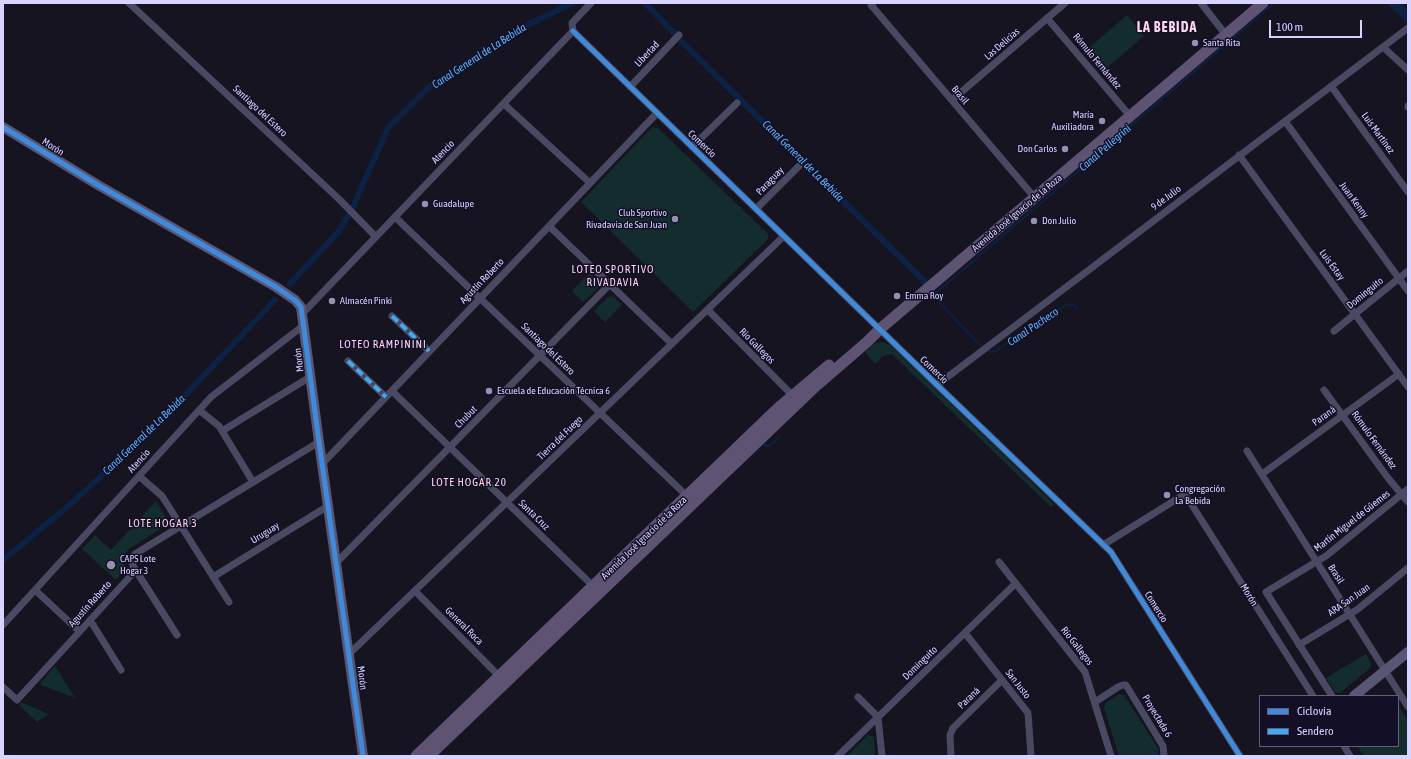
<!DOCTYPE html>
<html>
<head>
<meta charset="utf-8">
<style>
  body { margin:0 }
  #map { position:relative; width:1411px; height:759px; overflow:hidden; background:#161421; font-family:"Asap Condensed",sans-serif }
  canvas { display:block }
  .frame { position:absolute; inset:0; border:4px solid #d9d4ff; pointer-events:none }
  .legend { position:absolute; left:1259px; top:695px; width:140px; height:52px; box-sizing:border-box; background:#130f26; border:1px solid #625e7d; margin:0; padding:5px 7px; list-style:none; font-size:12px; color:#d9d4ff }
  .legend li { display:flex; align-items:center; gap:8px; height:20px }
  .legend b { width:20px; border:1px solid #625e7d }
  .scale { position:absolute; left:1269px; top:20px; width:93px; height:18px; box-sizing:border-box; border:2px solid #d9d4ff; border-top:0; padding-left:5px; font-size:12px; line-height:14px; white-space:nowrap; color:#d9d4ff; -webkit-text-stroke:3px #130f26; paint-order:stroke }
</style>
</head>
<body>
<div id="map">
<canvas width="1411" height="759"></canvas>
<div class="frame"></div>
<ul class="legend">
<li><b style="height:5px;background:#408adc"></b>Ciclovía</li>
<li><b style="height:5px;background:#3fa9f5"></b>Sendero</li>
</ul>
<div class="scale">100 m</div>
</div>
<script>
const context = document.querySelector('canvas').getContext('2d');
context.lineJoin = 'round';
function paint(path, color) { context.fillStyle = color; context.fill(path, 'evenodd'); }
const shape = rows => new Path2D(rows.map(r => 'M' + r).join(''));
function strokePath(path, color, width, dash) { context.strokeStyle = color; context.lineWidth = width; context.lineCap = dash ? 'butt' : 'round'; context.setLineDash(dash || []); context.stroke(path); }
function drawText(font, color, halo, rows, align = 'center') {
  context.font = font + ' "Asap Condensed",sans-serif'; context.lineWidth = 3; context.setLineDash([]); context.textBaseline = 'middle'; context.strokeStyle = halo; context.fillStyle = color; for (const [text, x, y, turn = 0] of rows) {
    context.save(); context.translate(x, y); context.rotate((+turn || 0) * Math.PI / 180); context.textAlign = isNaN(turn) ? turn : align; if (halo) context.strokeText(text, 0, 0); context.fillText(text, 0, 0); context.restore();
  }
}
paint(shape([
  [1127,15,1144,36,1103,71,1085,51],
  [652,127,658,128,768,234,768,239,693,312,581,202],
  [590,273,598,281,599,287,583,302,572,291],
  [613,296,622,305,605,322,594,311,608,297],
  [883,342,890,345,1054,504,1051,507,892,354,883,356,875,364,865,352,875,343],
  [156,501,167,519,166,525,129,549,121,559,126,568,116,580,82,549,95,535,111,550],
  [1366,654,1371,663,1370,668,1340,693,1335,692,1326,678],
  [55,666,75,698,41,685,41,682],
  [1119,694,1124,695,1158,748,1158,756,1119,756,1104,708,1105,703],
  [21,702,49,714,37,722,19,705],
  [1398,705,1408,721,1408,756,1364,756,1357,746,1398,746],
  [868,735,874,737,875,756,847,756]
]), '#132c2d');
paint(shape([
  [1386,3,1400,3,1408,10,1408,23]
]), '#0d2144');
strokePath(shape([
  [937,294,935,291,937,292,1274,3],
  [938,295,940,303,977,342],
  [980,344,981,345],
  [988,351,994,352,1066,305,1072,304,1077,308],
  [763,444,767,446,769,446,780,436]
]), '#0d2144', 2);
strokePath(shape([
  [645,3,675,34],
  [680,40,926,283],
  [353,207,388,128,430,86,531,23,572,3],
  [290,284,339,231,349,214],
  [3,560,65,509,155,427,275,300]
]), '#0d2144', 6);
strokePath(shape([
  [129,3,340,200,376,237],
  [873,3,871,5,1035,198],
  [1201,3,1226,35],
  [1047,18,1130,116],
  [573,31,937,385,1111,552,1240,756],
  [573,31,572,23,591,3],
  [1383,47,1408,70],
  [1331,86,1408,192],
  [630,87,679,35],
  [952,100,1065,3],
  [504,104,590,183],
  [1408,107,1408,106],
  [1285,121,1408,291],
  [692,147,737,103],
  [1239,155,1408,387],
  [756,209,799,166],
  [395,217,687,496],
  [549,226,672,344],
  [708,310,793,396],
  [303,313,573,31],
  [392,316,429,351],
  [1334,331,1408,271],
  [348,361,386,397],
  [937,385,1408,28],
  [1324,390,1388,478,1408,502],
  [392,391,593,586],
  [199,410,219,426,253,482],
  [222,431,310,377],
  [1247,451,1408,707],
  [322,464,657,113],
  [1262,474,1399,374],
  [139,476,162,496,229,602],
  [1103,545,1185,494,1313,696],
  [999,562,1085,672,1111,756],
  [336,563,610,284],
  [213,577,328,506],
  [35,590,79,631],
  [415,591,499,676],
  [90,620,121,670],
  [3,625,211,397,304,325],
  [965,633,1028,713,1031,756],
  [177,635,133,566,132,558,135,554,319,442],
  [1299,645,1358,609,1408,568],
  [349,654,784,236],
  [3,687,17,700,136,570],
  [1332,696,1266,592,1326,556,1408,489],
  [858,697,878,717,882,756],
  [1095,702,1118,687,1123,685,1126,685,1163,746,1164,756],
  [1344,746,1350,756],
  [838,756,1015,584],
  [951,756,950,735,953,728,1002,680]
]), '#4a4962', 7);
strokePath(shape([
  [3,127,98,185,276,287,295,300,301,307,319,442,363,756],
  [1354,696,1408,652]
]), '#575674', 10);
strokePath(shape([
  [416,756,778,408,829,365],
  [429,756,816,386,867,342,880,329,1263,3]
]), '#5e5373', 11);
strokePath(shape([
  [392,316,429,351],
  [348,361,386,397]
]), '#3fa9f5', 4, [8, 4]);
strokePath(shape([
  [573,31,937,385,1111,552,1240,756],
  [3,127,98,185,276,287,295,300,301,307,319,442,363,756]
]), '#408adc', 5);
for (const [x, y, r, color] of [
  [1195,43,4,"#9591b1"],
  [1102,121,4,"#9591b1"],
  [1065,149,4,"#9591b1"],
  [425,204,4,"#9591b1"],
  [675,219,4,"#9591b1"],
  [1034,221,4,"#9591b1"],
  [897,296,4,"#9591b1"],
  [332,301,4,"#9591b1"],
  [489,391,4,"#9591b1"],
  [1167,495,4,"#9591b1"],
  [111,565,5,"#9591b1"]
]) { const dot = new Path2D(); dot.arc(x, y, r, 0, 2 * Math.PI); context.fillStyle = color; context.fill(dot); strokePath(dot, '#130f26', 1.5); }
drawText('10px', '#d9d4ff', '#130f26', [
  ["Santa Rita",1203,43],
  ["María",1094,115,"right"],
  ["Auxiliadora",1094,127,"right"],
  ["Don Carlos",1057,149,"right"],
  ["Guadalupe",433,204],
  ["Club Sportivo",667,213,"right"],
  ["Rivadavia de San Juan",667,225,"right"],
  ["Don Julio",1042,221],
  ["Emma Roy",905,296],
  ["Almacén Pinki",340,301],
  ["Escuela de Educación Técnica 6",497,391],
  ["Congregación",1175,489],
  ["La Bebida",1175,501],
  ["CAPS Lote",120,559],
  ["Hogar 3",120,571]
], 'left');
drawText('10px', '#d9d4ff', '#130f26', [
  ["Las Delicias",1002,44,-41],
  ["Libertad",647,54,-46],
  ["Rómulo Fernández",1097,61,50],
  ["Brasil",960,95,50],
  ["Santiago del Estero",260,111,43],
  ["Luis Martínez",1378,133,54],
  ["Comercio",702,144,44],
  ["Morón",53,147,32],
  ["Atencio",443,152,-46],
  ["Paraguay",770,181,-46],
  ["9 de Julio",1166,198,-37],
  ["Juan Kenny",1354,200,54],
  ["Avenida José Ignacio de la Roza",1017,213,-40],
  ["Luis Estay",1332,265,54],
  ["Agustín Roberto",482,281,-46],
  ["Dominguito",1365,293,-39],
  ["Río Gallegos",757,346,45],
  ["Santiago del Estero",548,349,44],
  ["Morón",299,360,-97],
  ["Comercio",934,370,44],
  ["Paraná",1324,416,-36],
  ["Chubut",466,417,-45],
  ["Tierra del Fuego",560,438,-44],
  ["Rómulo Fernández",1374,440,54],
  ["Atencio",139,461,-48],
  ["Santa Cruz",534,515,44],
  ["Martín Miguel de Güemes",1352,521,-38],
  ["Uruguay",265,533,-32],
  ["Avenida José Ignacio de la Roza",644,538,-44],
  ["Brasil",1336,574,58],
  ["Morón",1249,595,58],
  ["ARA San Juan",1349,600,-35],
  ["Agustín Roberto",90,604,-48],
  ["Comercio",1156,607,58],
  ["General Roca",464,626,45],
  ["Río Gallegos",1077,646,52],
  ["Dominguito",920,663,-44],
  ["Morón",362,678,82],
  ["San Justo",1018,684,52],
  ["Paraná",969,698,-44],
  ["Proyectada 6",1157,716,59]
]);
drawText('italic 11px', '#62b6ff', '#130f26', [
  ["Canal General de La Bebida",479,56,-33],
  ["Canal Pellegrini",1105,148,-41],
  ["Canal General de La Bebida",803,161,45],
  ["Canal Pacheco",1033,327,-34],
  ["Canal General de La Bebida",144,435,-44]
]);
context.letterSpacing = '1px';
drawText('11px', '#ffd6f0', '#130f26', [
  ["LOTEO SPORTIVO",613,270],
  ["RIVADAVIA",613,283],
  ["LOTEO RAMPININI",383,345],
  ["LOTE HOGAR 20",469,483],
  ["LOTE HOGAR 3",163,524]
]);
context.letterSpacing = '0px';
context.letterSpacing = '1px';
drawText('bold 14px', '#ffd6f0', '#130f26', [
  ["LA BEBIDA",1167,28]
]);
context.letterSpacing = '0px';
</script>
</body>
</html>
